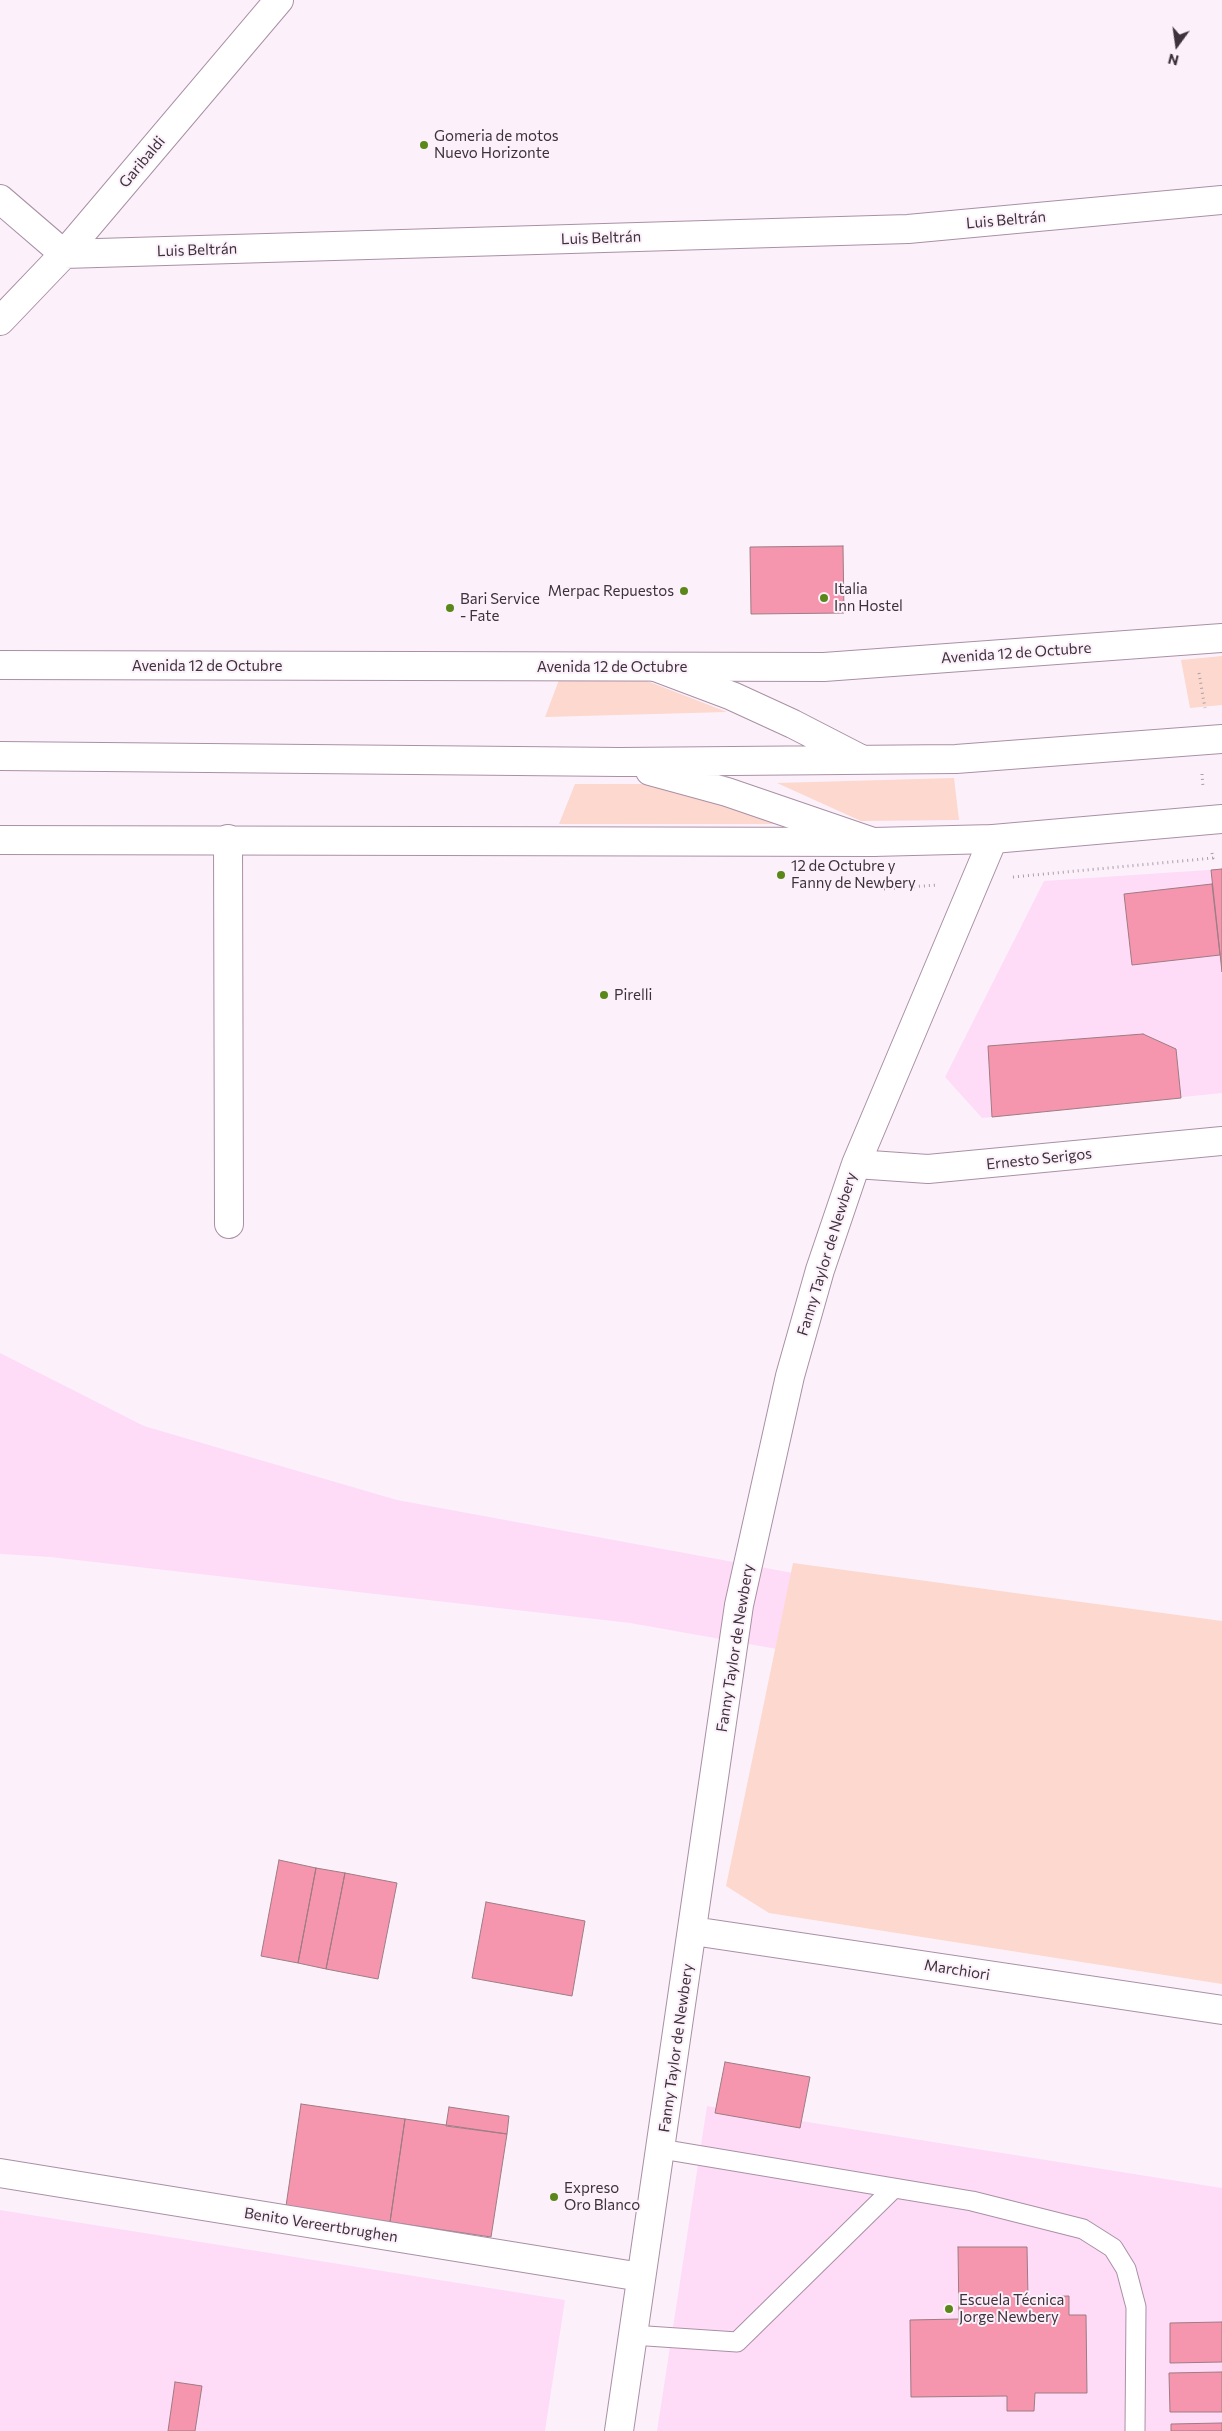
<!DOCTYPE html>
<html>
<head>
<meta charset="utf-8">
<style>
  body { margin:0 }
  #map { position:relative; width:1222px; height:2431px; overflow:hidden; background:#fcf1fa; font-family:Commissioner,sans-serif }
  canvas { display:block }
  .north { position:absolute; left:1152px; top:20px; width:50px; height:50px; -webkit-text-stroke:4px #fcf1fa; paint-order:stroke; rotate:194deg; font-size:14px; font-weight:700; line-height:20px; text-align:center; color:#3e333c }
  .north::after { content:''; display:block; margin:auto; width:18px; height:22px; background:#3e333c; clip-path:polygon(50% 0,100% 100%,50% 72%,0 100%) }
</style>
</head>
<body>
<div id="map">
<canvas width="1222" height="2431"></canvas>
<div class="north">N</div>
</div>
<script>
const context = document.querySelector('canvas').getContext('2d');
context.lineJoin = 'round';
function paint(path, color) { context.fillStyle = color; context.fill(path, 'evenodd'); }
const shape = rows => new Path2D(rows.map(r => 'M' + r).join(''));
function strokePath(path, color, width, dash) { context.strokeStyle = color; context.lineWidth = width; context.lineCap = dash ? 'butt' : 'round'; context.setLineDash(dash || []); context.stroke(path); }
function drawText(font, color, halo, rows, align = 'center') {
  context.font = font + ' Commissioner,sans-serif'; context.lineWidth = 4; context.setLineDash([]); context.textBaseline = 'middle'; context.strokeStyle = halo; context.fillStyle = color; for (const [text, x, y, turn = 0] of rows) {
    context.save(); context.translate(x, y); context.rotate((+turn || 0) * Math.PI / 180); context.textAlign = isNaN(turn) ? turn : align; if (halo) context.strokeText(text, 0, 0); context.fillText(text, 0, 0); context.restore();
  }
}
paint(shape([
  [1222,869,1222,1093,982,1118,945,1077,1044,881],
  [0,1353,144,1426,397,1500,1222,1652,1222,1728,630,1623,50,1557,0,1554],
  [707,2106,1222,2188,1222,2431,657,2431],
  [0,2210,565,2300,545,2431,0,2431]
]), '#fedcf8');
paint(shape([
  [1222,656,1222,705,1190,708,1181,660],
  [642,679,727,712,545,717,559,680],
  [954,778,959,820,861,821,777,783],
  [575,784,670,784,788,824,559,824],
  [793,1563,1222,1621,1222,1984,769,1913,726,1886]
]), '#fcd8ce');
const building = shape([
  [843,546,844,613,751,614,750,547,843,546],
  [1222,869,1222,972,1211,870,1222,869],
  [1212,884,1220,955,1132,965,1124,894,1212,884],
  [1143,1034,1176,1049,1181,1098,992,1117,988,1046,1143,1034],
  [279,1860,316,1868,298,1963,261,1956,279,1860],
  [316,1868,345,1873,326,1969,298,1963,316,1868],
  [345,1873,397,1883,378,1979,326,1969,345,1873],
  [486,1902,585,1921,572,1996,472,1978,486,1902],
  [725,2062,810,2077,800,2128,715,2113,725,2062],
  [301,2104,405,2119,390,2222,286,2206,301,2104],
  [449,2107,509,2116,507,2134,446,2126,449,2107],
  [405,2119,507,2134,491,2237,390,2222,405,2119],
  [958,2247,1027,2247,1028,2297,1069,2296,1069,2315,1086,2315,1087,2393,1035,2393,1034,2411,1007,2411,1007,2396,911,2397,910,2320,959,2319,958,2247],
  [1222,2322,1222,2362,1170,2363,1170,2323,1222,2322],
  [1222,2372,1222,2412,1170,2412,1169,2373,1222,2372],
  [175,2382,202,2386,195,2431,168,2431,175,2382],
  [1222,2423,1222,2431,1171,2431,1171,2424,1222,2423]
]);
paint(building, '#f596ae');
strokePath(building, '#9d7c83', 1);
const lane = shape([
  [661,2149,972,2201,1083,2229,1113,2248,1126,2269,1136,2307,1135,2431],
  [632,2335,737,2342,894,2188]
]);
const street = shape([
  [0,199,64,254,908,229,1222,200],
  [0,321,64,254,279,0],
  [228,839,229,1224],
  [856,1164,928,1169,1222,1141],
  [693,1931,1222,2010],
  [0,2173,641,2277],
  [619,2431,739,1605,790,1376,820,1270,856,1164,993,839]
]);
const secondary = shape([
  [0,665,824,667,1222,638],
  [0,840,873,842,993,839,1222,819]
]);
const primary = shape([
  [655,667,732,696,793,724,859,758],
  [0,756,620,762,956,759,1222,739],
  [650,771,727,792,873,842]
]);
strokePath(lane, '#a990a5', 21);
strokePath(street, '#a990a5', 30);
strokePath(secondary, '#a990a5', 30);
strokePath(primary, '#a990a5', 30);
strokePath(shape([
  [1199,673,1205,708],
  [1202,774,1203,787],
  [1013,877,1213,858,1212,853],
  [884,889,937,885]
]), '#aa9fa8', 3, [1, 4]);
strokePath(lane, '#fff', 19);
strokePath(street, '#fff', 28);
strokePath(secondary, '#fff', 28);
strokePath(primary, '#fff', 28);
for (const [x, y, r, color] of [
  [424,145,5,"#598719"],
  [684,591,5,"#598719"],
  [824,598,5,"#598719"],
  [450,608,5,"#598719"],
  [781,875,5,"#598719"],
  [604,995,5,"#598719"],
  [554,2197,5,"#598719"],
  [949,2309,5,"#598719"]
]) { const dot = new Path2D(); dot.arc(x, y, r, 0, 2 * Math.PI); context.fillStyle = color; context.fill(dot); strokePath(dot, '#fcf1fa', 2); }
drawText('15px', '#3e333c', '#fcf1fa', [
  ["Gomeria de motos",434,136],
  ["Nuevo Horizonte",434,153],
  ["Italia",834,589],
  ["Inn Hostel",834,606],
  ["Merpac Repuestos",674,591,"right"],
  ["Bari Service",460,599],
  ["- Fate",460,616],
  ["12 de Octubre y",791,866],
  ["Fanny de Newbery",791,883],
  ["Pirelli",614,995],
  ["Expreso",564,2188],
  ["Oro Blanco",564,2205],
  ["Escuela Técnica",959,2300],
  ["Jorge Newbery",959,2317]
], 'left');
drawText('15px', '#3e333c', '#fcf1fa', [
  ["Garibaldi",142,162,-50],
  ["Luis Beltrán",1006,220,-5],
  ["Luis Beltrán",601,238,-2],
  ["Luis Beltrán",197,250,-2],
  ["Avenida 12 de Octubre",1016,653,-4],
  ["Avenida 12 de Octubre",207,666],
  ["Avenida 12 de Octubre",612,667],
  ["Ernesto Serigos",1039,1159,-6],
  ["Fanny Taylor de Newbery",827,1254,-73],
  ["Fanny Taylor de Newbery",735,1648,-81],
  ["Marchiori",957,1970,9],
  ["Fanny Taylor de Newbery",676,2048,-82],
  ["Benito Vereertbrughen",321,2225,9]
]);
</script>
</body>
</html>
